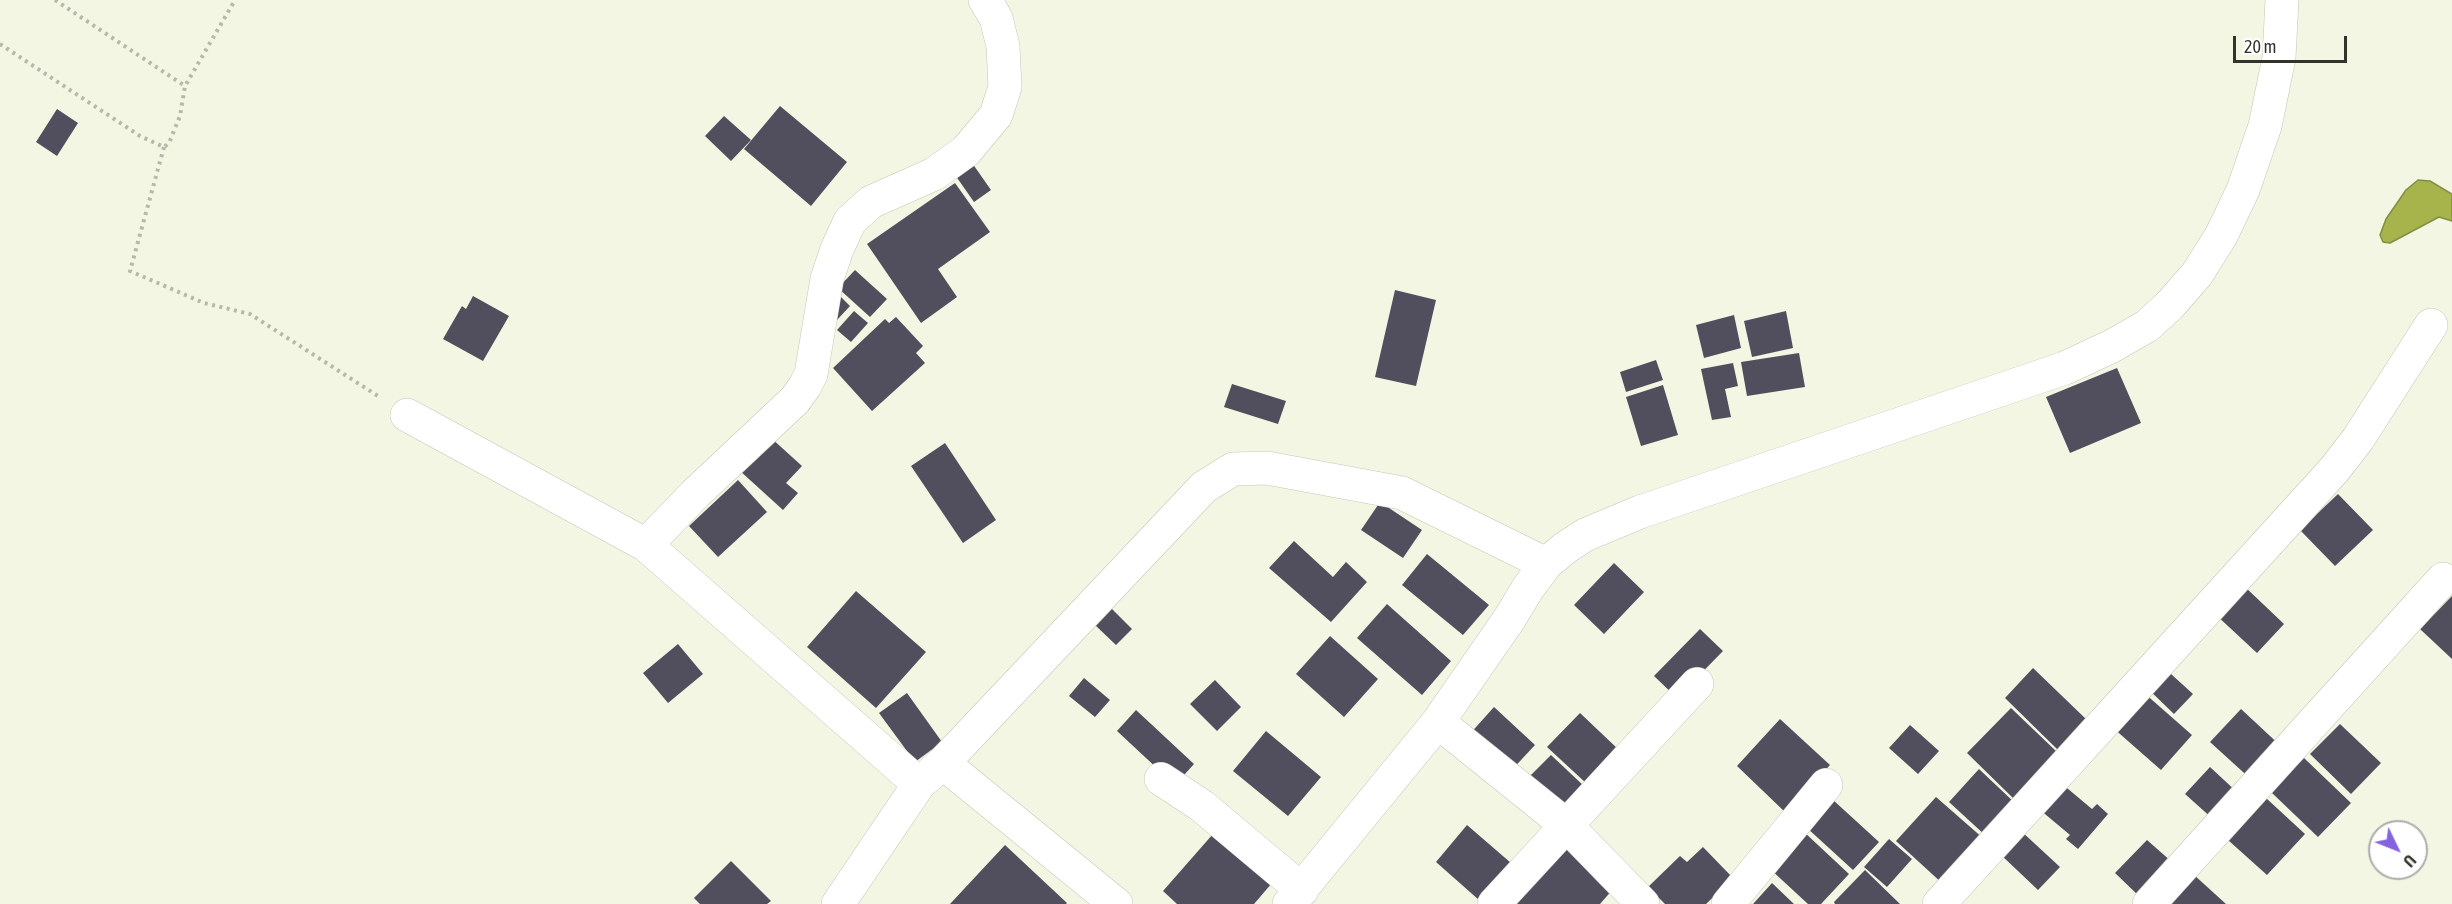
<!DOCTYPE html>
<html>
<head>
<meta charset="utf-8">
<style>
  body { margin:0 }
  #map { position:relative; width:2452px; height:904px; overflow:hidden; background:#f3f6e3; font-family:"Asap Condensed",sans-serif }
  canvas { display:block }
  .north { position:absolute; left:2368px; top:820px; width:60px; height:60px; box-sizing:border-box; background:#fff; border:2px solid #adaeab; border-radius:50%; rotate:133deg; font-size:16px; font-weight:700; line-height:24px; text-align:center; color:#32342c }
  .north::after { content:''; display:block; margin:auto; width:21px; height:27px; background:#8663de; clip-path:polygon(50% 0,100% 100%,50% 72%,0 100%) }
  .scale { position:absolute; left:2233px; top:36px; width:114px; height:27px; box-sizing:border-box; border:3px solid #32342c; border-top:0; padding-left:8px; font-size:18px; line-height:21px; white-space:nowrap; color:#32342c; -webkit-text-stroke:4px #fff; paint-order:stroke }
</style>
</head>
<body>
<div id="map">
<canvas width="2452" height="904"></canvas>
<div class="north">U</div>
<div class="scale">20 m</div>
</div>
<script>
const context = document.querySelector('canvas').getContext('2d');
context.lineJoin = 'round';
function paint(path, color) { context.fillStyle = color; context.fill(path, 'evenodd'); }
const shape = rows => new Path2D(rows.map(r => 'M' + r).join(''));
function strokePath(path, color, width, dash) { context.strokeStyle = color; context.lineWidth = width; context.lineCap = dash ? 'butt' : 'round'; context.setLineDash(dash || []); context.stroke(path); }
const water = shape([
  [2418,180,2430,181,2452,194,2452,221,2439,217,2390,243,2383,242,2380,235,2386,219,2406,190,2418,180]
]);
paint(water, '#a7b44c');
strokePath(water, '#848e42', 1.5);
paint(shape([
  [780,106,847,162,811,206,744,149],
  [57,109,78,123,57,156,36,142],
  [724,116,751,140,731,161,705,136],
  [970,160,991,190,974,202,953,172],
  [955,183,990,232,938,269,957,297,921,323,867,244],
  [855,270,887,299,870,317,838,288],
  [1395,290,1436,300,1416,386,1375,377],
  [473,296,509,316,483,361,443,339,462,306,466,309],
  [840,296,850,306,837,320,827,310],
  [854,311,868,323,851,342,837,330],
  [1786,311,1793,348,1752,357,1744,321],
  [1734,315,1741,348,1704,358,1696,325],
  [896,317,923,346,916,353,925,363,872,411,833,368,885,319,889,323],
  [1799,353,1805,387,1747,396,1741,362],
  [1656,360,1663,380,1626,392,1620,372],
  [1733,363,1738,386,1725,389,1731,417,1712,420,1701,369],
  [2117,368,2141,423,2070,453,2046,397],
  [1232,384,1286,401,1278,424,1224,407],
  [1663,385,1678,435,1641,446,1626,397],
  [770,437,802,466,786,483,798,493,783,510,739,470],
  [945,443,996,520,963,543,911,466],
  [738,480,767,512,718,557,689,526],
  [2338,494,2373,530,2335,566,2300,530],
  [1380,502,1422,530,1403,558,1361,530],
  [1294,541,1333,577,1346,562,1367,582,1331,622,1269,568],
  [1427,554,1489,605,1463,635,1402,585],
  [1614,563,1644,592,1604,634,1574,605],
  [2243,585,2284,624,2257,653,2215,614],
  [856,591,926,652,876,708,807,647],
  [2452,596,2452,659,2420,629],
  [1387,604,1451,661,1422,695,1357,638],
  [1111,608,1132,629,1116,645,1095,625],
  [1700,629,1723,651,1677,698,1654,676],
  [1330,636,1378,679,1344,717,1296,674],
  [678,644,703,674,668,703,643,673],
  [2160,664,2193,694,2174,714,2142,683],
  [2033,668,2087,720,2058,750,2005,698],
  [1084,678,1110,700,1095,717,1069,696],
  [1215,680,1241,707,1217,731,1190,704],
  [2143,692,2192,735,2161,770,2112,727],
  [907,693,942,742,915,762,879,713],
  [1494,707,1535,745,1508,774,1468,736],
  [2011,708,2057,752,2013,798,1967,753],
  [2241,709,2284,749,2254,782,2210,742],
  [1136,710,1194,764,1175,785,1117,731],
  [1580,713,1619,750,1587,784,1547,747],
  [1780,719,1830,765,1786,813,1737,766],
  [2340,724,2381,763,2351,794,2310,754],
  [1910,725,1939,751,1918,774,1889,748],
  [1266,731,1321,777,1288,816,1233,771],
  [1551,755,1585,787,1560,813,1526,780],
  [2304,758,2351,803,2318,837,2271,792],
  [2210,767,2238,793,2214,820,2185,794],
  [1979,769,2016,804,1986,836,1949,802],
  [2061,783,2092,809,2097,804,2108,814,2078,849,2066,839,2070,835,2039,809],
  [1936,797,1984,839,1943,884,1896,841],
  [2266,798,2305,834,2267,875,2228,840],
  [1832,799,1879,842,1853,870,1806,827],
  [1467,825,1511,863,1479,900,1436,862],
  [1220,826,1278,876,1254,904,1177,904,1163,891],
  [2020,830,2060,867,2038,890,1999,853],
  [1803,831,1849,874,1821,904,1808,904,1769,868],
  [1889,839,1912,859,1887,887,1864,867],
  [2147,840,2172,862,2139,896,2115,873],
  [1562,841,1614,888,1600,904,1505,904],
  [1005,845,1067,903,1066,904,950,904],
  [1703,847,1733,878,1706,904,1665,904,1648,887,1680,856,1687,862],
  [731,861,771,901,767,904,700,904,694,898],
  [1865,870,1900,904,1835,904,1834,902],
  [2193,874,2226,904,2166,904],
  [1772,883,1794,904,1753,904]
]), '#514e5e');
const minor = shape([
  [407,415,646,545,919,784],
  [646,545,695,494,795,400,805,386,811,374,827,279,837,249,850,221,871,202,934,174,966,151,996,115,1005,87,1003,46,996,18,985,0],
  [1438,722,1566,825,1643,904],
  [943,763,1116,904],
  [1161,779,1202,806,1302,890],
  [838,904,919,784,943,763,1204,487,1233,469,1267,468,1402,493,1546,564],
  [1289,904,1438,722,1510,618,1528,588,1546,564,1565,548,1585,535,1640,512,2065,368,2112,346,2147,326,2170,305,2197,274,2221,236,2243,190,2265,126,2279,58,2282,0],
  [1494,904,1697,684],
  [1728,904,1826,785],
  [1939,904,2334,470,2358,439,2431,325],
  [2149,904,2443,579]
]);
strokePath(minor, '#c3c7b4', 34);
strokePath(shape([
  [55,0,185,86],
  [0,44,140,136,164,147,169,143,180,116,185,86,235,0],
  [164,147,130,271,204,303,250,314,378,396]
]), '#b6b9a9', 4, [3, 4.5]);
strokePath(minor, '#fff', 33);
</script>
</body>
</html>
